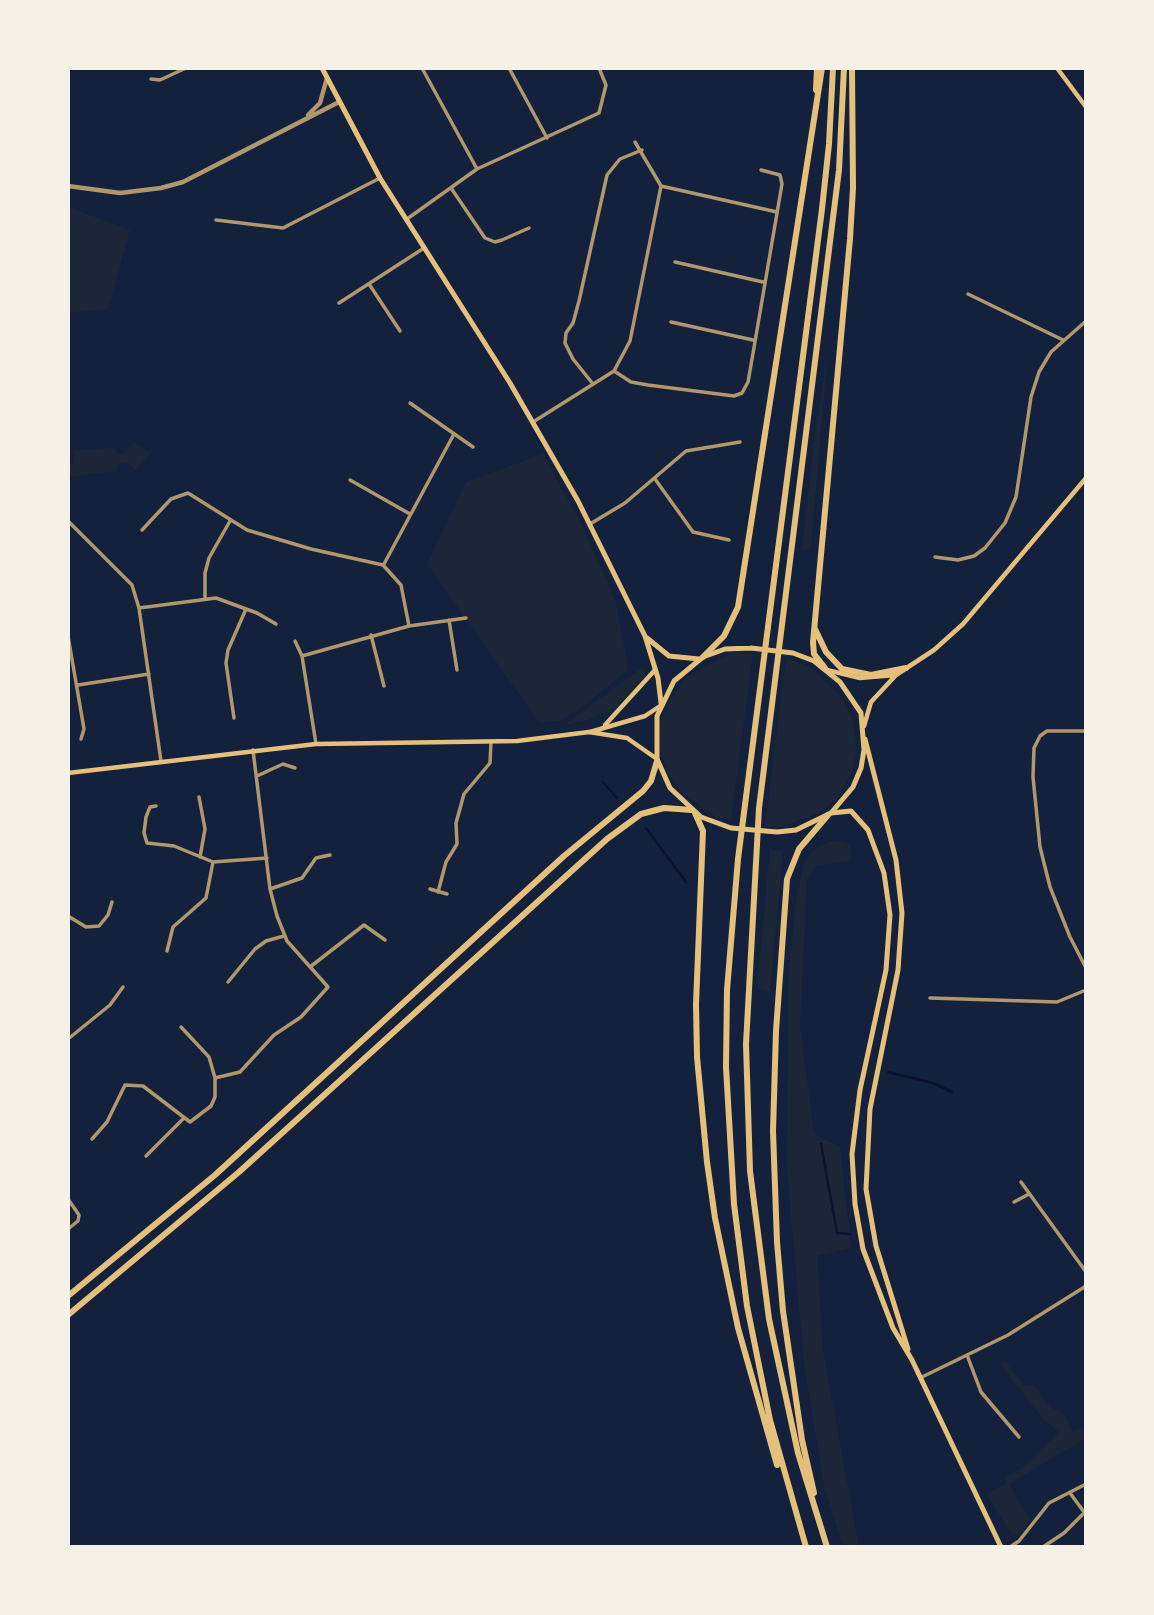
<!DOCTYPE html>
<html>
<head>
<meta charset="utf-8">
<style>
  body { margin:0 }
  #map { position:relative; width:1154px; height:1615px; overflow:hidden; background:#14213d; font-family:Ubuntu,sans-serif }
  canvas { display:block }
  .frame { position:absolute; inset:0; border:70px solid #f6f1e7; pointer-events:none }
</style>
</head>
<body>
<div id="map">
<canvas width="1154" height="1615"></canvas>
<div class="frame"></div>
</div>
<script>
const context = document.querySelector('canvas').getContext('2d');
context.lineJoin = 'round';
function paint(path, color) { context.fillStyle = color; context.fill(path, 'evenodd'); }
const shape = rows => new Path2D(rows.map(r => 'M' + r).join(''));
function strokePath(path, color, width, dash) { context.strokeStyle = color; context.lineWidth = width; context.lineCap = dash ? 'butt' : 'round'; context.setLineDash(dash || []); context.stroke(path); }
paint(shape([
  [68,207,130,230,108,309,68,313],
  [828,347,811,548,802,551,812,456],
  [134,442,151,453,136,470,127,463,117,464,117,471,70,477,68,464,74,463,73,451,115,447,118,455,126,452],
  [543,454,582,525,616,602,628,669,587,704,559,721,539,722,427,564,466,482],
  [753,653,731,820,716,817,682,793,668,774,659,746,661,722,672,697,687,677,728,655],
  [786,658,810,667,843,699,853,721,857,750,852,773,837,798,819,813,780,827,765,826],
  [643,667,645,675,616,708,588,720,564,725],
  [829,842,845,842,850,846,851,860,815,866,807,880,800,1026,814,1134,840,1147,851,1248,817,1256,823,1351,859,1547,843,1547,824,1486,804,1363,787,1169,788,983,795,906,804,862,816,848],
  [770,849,783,852,770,992,757,988],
  [1004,1360,1025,1386,1034,1385,1050,1407,1064,1414,1073,1432,1086,1425,1086,1438,1009,1484,1030,1520,1021,1532,1013,1536,986,1494,1007,1483,1004,1477,1021,1469,1059,1432,1044,1420,1001,1366]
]), '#1d2539');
strokePath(shape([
  [603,782,617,798],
  [646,828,686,882],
  [888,1072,933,1083,952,1092],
  [821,1144,837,1233,850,1234]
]), '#0b132b', 2.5);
strokePath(shape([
  [422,68,477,169],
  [509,68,547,138],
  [151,79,160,80,186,68],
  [661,186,777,212],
  [451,188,485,238,495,242,502,240,529,228],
  [407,219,477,169,599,113,606,85,599,68],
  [216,220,283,228,380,178],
  [675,262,763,282],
  [369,284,400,331],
  [968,294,1063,340],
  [339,303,424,248],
  [671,322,753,340],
  [614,371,631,382,648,385,734,396,742,393,748,382,751,365,782,184,780,175,761,170],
  [593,384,573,359,565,343,566,333,573,323,579,301,607,175,620,159,642,150],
  [410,403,473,447],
  [533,422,614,371,630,341,661,186,635,142],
  [655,479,693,532,729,540],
  [350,480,410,514],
  [68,521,132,585,139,608,161,761],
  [590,524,625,503,686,451,740,442],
  [142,530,171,499,188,493,247,530,311,549,383,565,401,585,409,626],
  [935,557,958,560,974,556,985,548,1005,523,1016,497,1031,397,1039,372,1051,352,1086,321],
  [384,564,454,434],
  [205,598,205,573,209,558,230,521],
  [139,608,216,598,257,613,276,624],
  [449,620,457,670],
  [371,635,384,686],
  [68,636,84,729,81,739],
  [295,641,302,656,316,744],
  [302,656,409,626,466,618],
  [78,685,149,674],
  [234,718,226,663,228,650,246,609],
  [1086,731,1047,731,1040,736,1034,748,1033,777,1040,847,1050,887,1070,937,1086,968],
  [257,776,283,764,295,768],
  [199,797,205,829,200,857],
  [156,806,150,807,146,817,144,833,147,843,174,846,213,862,267,858],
  [270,889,302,878,316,858,330,855],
  [430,889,447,894],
  [438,892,446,862,457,844,456,823,464,794,490,763,491,742],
  [68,916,86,927,99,926,108,915,112,902],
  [167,951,173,927,206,898,213,862],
  [310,967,364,925,385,940],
  [228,982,255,949,266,941,284,936],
  [930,998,1057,1002,1086,990],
  [68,1039,110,1005,123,987],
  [215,1078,240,1072,274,1035,301,1017,328,987,287,941,277,916,270,889,253,750],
  [92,1139,107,1122,125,1085,143,1086,190,1122,211,1106,215,1097,215,1078,209,1057,181,1027],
  [146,1156,183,1119],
  [1021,1182,1086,1272],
  [68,1199,79,1215,78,1221,68,1229],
  [1014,1202,1029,1194],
  [967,1355,981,1392,1019,1437],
  [920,1378,1008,1335,1086,1286],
  [1070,1493,1084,1512],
  [1010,1547,1019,1541,1049,1503,1086,1484],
  [1043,1547,1064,1533,1085,1512]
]), '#b1986c', 3.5);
strokePath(shape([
  [308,115,320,103,327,78],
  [68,186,120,193,161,188,183,182,339,102]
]), '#b1986c', 4.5);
strokePath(shape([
  [1057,68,1086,107],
  [827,670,860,678,895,675],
  [605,725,655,670],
  [864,726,871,702,896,675,934,650,963,624,1086,478],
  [590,732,645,716,660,706],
  [68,773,316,744,517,741,589,732,627,738,657,759]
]), '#e5c07b', 4.5);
strokePath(shape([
  [322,68,380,178,510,383,578,501,645,636,658,678,661,703],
  [647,638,669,656,699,659],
  [865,739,896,860,902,913,898,970,870,1109,866,1189,876,1246,908,1349],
  [831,813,851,811,868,830,884,873,890,915,886,970,860,1090,852,1154,855,1204,863,1249,893,1328,912,1360,1001,1547]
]), '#e5c07b', 5);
strokePath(shape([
  [751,648,793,653,814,661,840,682,861,713,864,750,861,768,853,787,831,813,796,830,777,832,731,828,701,817,670,788,657,759,657,716,674,681,703,657,725,649,751,648]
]), '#e5c07b', 5);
strokePath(shape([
  [816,90,817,68],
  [815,629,826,652,842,669,871,675,906,668],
  [703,657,724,636,738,607,822,68],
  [825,668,814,654,813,642,850,239,853,188,852,68],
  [695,813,703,831,696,1004,697,1057,707,1162,715,1218,738,1328,777,1465],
  [68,1296,215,1175,564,856,643,791,651,781,657,761],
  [68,1315,239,1172,607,839,641,814,664,808,692,810],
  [814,1493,802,1440,783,1311,777,1242,773,1131,776,1031,787,879,799,849,828,815],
  [806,1547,770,1420,747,1306,734,1204,726,1067,727,990,738,859,822,209,829,144,833,68],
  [827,1547,798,1453,769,1319,750,1171,746,1044,759,808,839,170,844,68]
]), '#e5c07b', 6);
</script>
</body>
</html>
